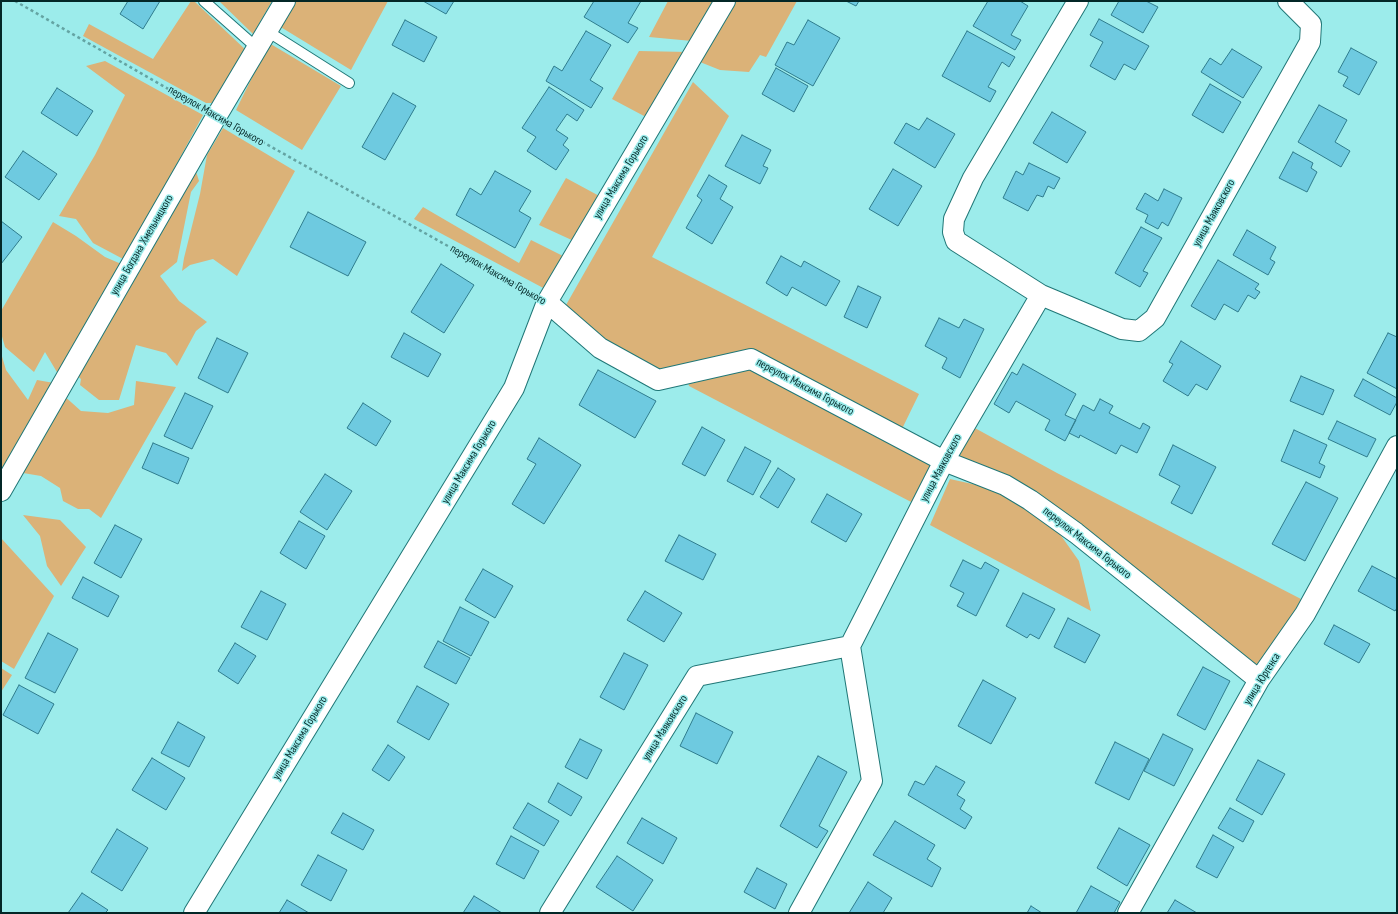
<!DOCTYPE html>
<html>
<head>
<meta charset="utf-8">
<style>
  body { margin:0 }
  #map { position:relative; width:1398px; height:914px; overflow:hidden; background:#9ceceb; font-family:"PT Sans Narrow",sans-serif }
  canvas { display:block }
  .frame { position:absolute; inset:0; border:2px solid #032727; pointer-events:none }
</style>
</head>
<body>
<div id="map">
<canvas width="1398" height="914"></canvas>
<div class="frame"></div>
</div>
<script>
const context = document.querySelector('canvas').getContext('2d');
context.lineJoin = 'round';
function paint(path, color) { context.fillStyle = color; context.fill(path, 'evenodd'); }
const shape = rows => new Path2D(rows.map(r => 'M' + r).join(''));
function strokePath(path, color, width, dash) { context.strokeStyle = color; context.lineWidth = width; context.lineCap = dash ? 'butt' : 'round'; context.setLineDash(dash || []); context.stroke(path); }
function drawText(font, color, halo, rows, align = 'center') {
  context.font = font + ' "PT Sans Narrow",sans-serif'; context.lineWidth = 3; context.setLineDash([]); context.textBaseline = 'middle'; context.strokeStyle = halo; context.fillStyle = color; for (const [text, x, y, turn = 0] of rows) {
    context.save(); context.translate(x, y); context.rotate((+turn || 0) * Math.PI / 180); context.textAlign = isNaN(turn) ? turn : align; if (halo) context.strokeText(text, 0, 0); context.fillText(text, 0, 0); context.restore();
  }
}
paint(shape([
  [191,1,194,1,249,53,217,103,206,103,83,36,89,24,153,59],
  [219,1,272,1,253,34],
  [294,1,388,1,351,70,279,26],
  [668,1,714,1,692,41,649,37],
  [736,1,797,1,766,57,760,55,749,72,720,70,700,62],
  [269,43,341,86,302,150,236,110],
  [639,51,688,52,657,112,644,116,612,99],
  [105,61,203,115,125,260,93,243,76,219,59,216,95,155,125,95,86,66],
  [693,82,729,116,652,257,919,394,900,433,754,352,661,374,611,347,566,305],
  [223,128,295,171,237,276,213,259,190,265,182,271,184,258,200,194,207,155],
  [194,165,199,181,191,192,177,262,160,276,179,301,207,322,196,331,177,366,166,353,136,345,119,400,99,400,80,385,81,379,74,373],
  [566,178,603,198,576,242,539,225],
  [423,207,519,263,531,240,565,257,547,290,414,219],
  [53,222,76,236,105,257,126,266,61,379,45,352,34,372,5,347,1,333,1,311],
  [1,353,6,370,28,400,37,380,54,383,1,478],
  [759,366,935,458,913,503,689,386,688,382],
  [136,381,176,387,101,518,89,509,78,509,63,501,60,488,41,476,17,472,62,394,81,411,108,413,134,405],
  [973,427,1057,473,1301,599,1282,639,1262,669,1016,479,953,458],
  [950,479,999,490,1057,530,1079,561,1091,611,930,525],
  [23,515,60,520,86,547,61,586,47,566,40,536],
  [1,538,54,596,14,669,1,661],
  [1,668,12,675,1,692]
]), '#dbb278');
const building = shape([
  [128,1,160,1,143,29,120,14,128,1],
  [423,1,454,1,446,14,423,1],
  [594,1,641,1,628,23,638,28,628,43,584,17,594,1],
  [846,1,859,1,856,6,846,1],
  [988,1,1020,1,1028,6,1011,35,1021,40,1015,50,973,26,988,1],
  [1119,1,1146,1,1158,7,1143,33,1111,15,1119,1],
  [1099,19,1149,46,1135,70,1124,64,1115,80,1090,66,1103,42,1090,35,1099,19],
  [405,20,437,37,424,62,392,45,405,20],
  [808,20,840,38,813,86,775,65,787,42,794,45,808,20],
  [586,31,611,45,590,80,603,88,591,108,546,81,554,66,562,71,586,31],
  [967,31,1015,57,1009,67,1002,62,988,87,996,91,990,102,942,76,967,31],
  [1351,48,1377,62,1359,95,1343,86,1348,77,1338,72,1351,48],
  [1232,49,1262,67,1243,98,1201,72,1210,58,1221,65,1232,49],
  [776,68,808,86,794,112,762,94,776,68],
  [1210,84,1241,102,1223,133,1192,115,1210,84],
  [549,87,584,110,577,121,567,114,556,130,568,138,563,145,569,150,556,170,527,151,536,137,522,128,549,87],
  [57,88,93,111,77,136,41,113,57,88],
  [393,93,416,106,385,160,362,147,393,93],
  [1319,105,1347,120,1335,142,1350,151,1341,167,1298,142,1319,105],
  [1052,112,1086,132,1067,163,1033,143,1052,112],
  [927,118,955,134,935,168,894,143,906,123,919,130,927,118],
  [742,135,771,150,763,166,768,168,760,184,725,166,742,135],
  [23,151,57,174,39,200,5,177,23,151],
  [1293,152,1313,163,1311,168,1317,172,1307,192,1279,178,1293,152],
  [1029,163,1060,178,1054,189,1048,186,1043,197,1037,195,1028,211,1003,198,1016,171,1023,175,1029,163],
  [893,169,922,186,898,226,869,209,893,169],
  [495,171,531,191,519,211,531,218,515,248,456,215,470,188,481,195,495,171],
  [709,175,727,186,720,199,733,207,712,244,686,228,702,200,697,196,709,175],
  [1164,189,1182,198,1168,226,1162,222,1158,229,1145,222,1148,215,1136,209,1145,193,1158,201,1164,189],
  [308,212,366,242,348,276,290,247,308,212],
  [1,221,22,237,1,264,1,221],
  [1141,227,1162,238,1143,271,1148,273,1140,287,1115,273,1141,227],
  [1247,230,1276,247,1270,259,1275,262,1268,275,1233,255,1247,230],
  [781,256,801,267,804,261,840,281,826,306,792,287,787,296,766,283,781,256],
  [1218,260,1259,284,1255,289,1260,292,1255,299,1248,295,1238,312,1224,304,1215,320,1191,306,1218,260],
  [441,264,474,285,444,333,411,312,441,264],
  [858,286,881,297,867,328,844,317,858,286],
  [939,318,959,328,964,319,984,329,960,378,942,368,947,358,925,346,939,318],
  [404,333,441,354,428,377,391,357,404,333],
  [1388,333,1397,337,1397,389,1367,373,1388,333],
  [217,338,248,353,228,393,198,378,217,338],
  [1181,341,1221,366,1207,390,1196,384,1188,396,1163,381,1173,364,1169,362,1181,341],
  [1023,364,1076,394,1065,415,1076,420,1065,441,1045,430,1050,420,1016,401,1009,413,994,404,1012,372,1017,375,1023,364],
  [598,370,656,401,635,438,579,405,598,370],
  [1301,376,1334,390,1323,415,1290,401,1301,376],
  [1363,379,1397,398,1397,402,1390,415,1354,396,1363,379],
  [185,393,213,406,192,449,164,436,185,393],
  [1100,399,1113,406,1109,413,1140,429,1143,423,1150,427,1137,453,1121,445,1116,454,1080,435,1079,438,1069,433,1083,405,1094,411,1100,399],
  [363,403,391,421,376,446,347,428,363,403],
  [1337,421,1376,439,1367,457,1328,439,1337,421],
  [702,427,725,440,705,476,682,464,702,427],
  [1294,430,1327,445,1319,463,1325,466,1320,478,1281,461,1294,430],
  [539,438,581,465,544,524,512,504,536,464,527,459,539,438],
  [153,443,189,458,178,484,142,468,153,443],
  [1173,445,1216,467,1192,514,1171,503,1180,486,1159,475,1173,445],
  [745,447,771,461,753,495,727,481,745,447],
  [778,468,795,479,778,508,760,497,778,468],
  [325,474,352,491,327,530,300,512,325,474],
  [1306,482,1338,498,1305,561,1272,544,1306,482],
  [827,494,862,514,846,542,811,522,827,494],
  [299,521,325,536,306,569,280,553,299,521],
  [115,525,142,539,121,578,94,563,115,525],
  [679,535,716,554,703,580,665,561,679,535],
  [963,560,981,569,985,562,999,570,976,616,957,606,964,593,950,586,963,560],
  [1372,566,1397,579,1397,608,1395,611,1358,591,1372,566],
  [483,569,513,586,495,618,465,600,483,569],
  [83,577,119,596,108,617,72,598,83,577],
  [261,591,286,604,267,640,241,627,261,591],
  [645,591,682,613,664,642,627,620,645,591],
  [1023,593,1055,609,1039,639,1030,634,1027,638,1006,626,1023,593],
  [460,607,489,622,471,656,443,641,460,607],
  [1068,618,1100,635,1085,663,1054,647,1068,618],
  [1334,625,1370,644,1359,663,1324,644,1334,625],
  [48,633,78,649,55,693,25,678,48,633],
  [438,641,470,658,456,684,424,667,438,641],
  [235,643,256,656,238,684,218,671,235,643],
  [624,653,648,665,624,710,600,697,624,653],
  [1203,667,1230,681,1205,730,1177,715,1203,667],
  [983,680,1016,698,991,744,958,726,983,680],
  [19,685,54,704,38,734,3,715,19,685],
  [417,686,449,704,429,740,397,722,417,686],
  [696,713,733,732,717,764,680,746,696,713],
  [178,722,205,737,189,767,161,753,178,722],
  [1163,734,1193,749,1174,786,1144,771,1163,734],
  [580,739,602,750,587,779,565,767,580,739],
  [1115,742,1149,759,1129,800,1095,783,1115,742],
  [388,745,405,757,389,781,372,770,388,745],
  [818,756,847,772,819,826,828,831,817,848,780,826,818,756],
  [152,758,185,778,166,810,132,790,152,758],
  [1258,760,1285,774,1262,815,1236,800,1258,760],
  [936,766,965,782,957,795,965,800,960,809,972,817,965,829,908,795,915,781,924,785,936,766],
  [558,783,582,797,571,816,548,802,558,783],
  [528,803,559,821,544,846,513,828,528,803],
  [1230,808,1254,821,1243,842,1218,828,1230,808],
  [343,813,374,830,363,850,331,833,343,813],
  [642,818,677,838,663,864,627,843,642,818],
  [895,821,935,845,927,859,941,868,932,887,873,855,895,821],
  [1119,828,1150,845,1127,886,1097,868,1119,828],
  [117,829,148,848,122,891,91,872,117,829],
  [1213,835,1234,847,1217,878,1196,867,1213,835],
  [511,836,539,851,524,879,496,864,511,836],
  [318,855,347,870,331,901,301,885,318,855],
  [617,856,653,880,633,911,596,887,617,856],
  [757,868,787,884,775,909,744,892,757,868],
  [868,882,892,898,883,913,849,913,868,882],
  [1091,886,1120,902,1114,913,1076,913,1091,886],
  [82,893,108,910,105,913,68,913,82,893],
  [474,896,502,913,463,913,474,896],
  [287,900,309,913,279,913,287,900],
  [1175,900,1197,913,1167,913,1175,900],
  [1031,906,1042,913,1027,913,1031,906]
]);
paint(building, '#6ecae0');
strokePath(building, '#2f7c8d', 1);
const service = shape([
  [204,1,257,48],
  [267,31,349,83]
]);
const minor = shape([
  [1041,295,1122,329,1139,331,1155,318,1310,42,1311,24,1288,1],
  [547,302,600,348,658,380,751,359,944,461,1005,485,1030,500,1076,533,1259,680],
  [1,491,216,117,285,1],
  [194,913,514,388,547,302,725,1],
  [550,913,697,676,850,646,944,461,1041,295,956,241,953,232,954,219,973,178,1078,1],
  [799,913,872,781,850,646],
  [1128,913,1259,680,1305,614,1397,446]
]);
strokePath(service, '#207777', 12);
strokePath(minor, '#207777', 22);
strokePath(shape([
  [15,1,198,106],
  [236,127,528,291]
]), '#64a4a3', 2.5, [3, 3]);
strokePath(service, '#fff', 10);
strokePath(minor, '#fff', 20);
drawText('11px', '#032727', '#9ceceb', [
  ["переулок Максима Горького",216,116,30],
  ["улица Максима Горького",621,177,-59],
  ["улица Маяковского",1214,213,-61],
  ["улица Богдана Хмельницкого",142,245,-60],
  ["переулок Максима Горького",498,275,30],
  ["переулок Максима Горького",805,387,28],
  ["улица Максима Горького",469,462,-59],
  ["улица Маяковского",941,468,-62],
  ["переулок Максима Горького",1087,543,38],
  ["улица Юргенса",1262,679,-58],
  ["улица Маяковского",665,728,-58],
  ["улица Максима Горького",300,738,-59]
]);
</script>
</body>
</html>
